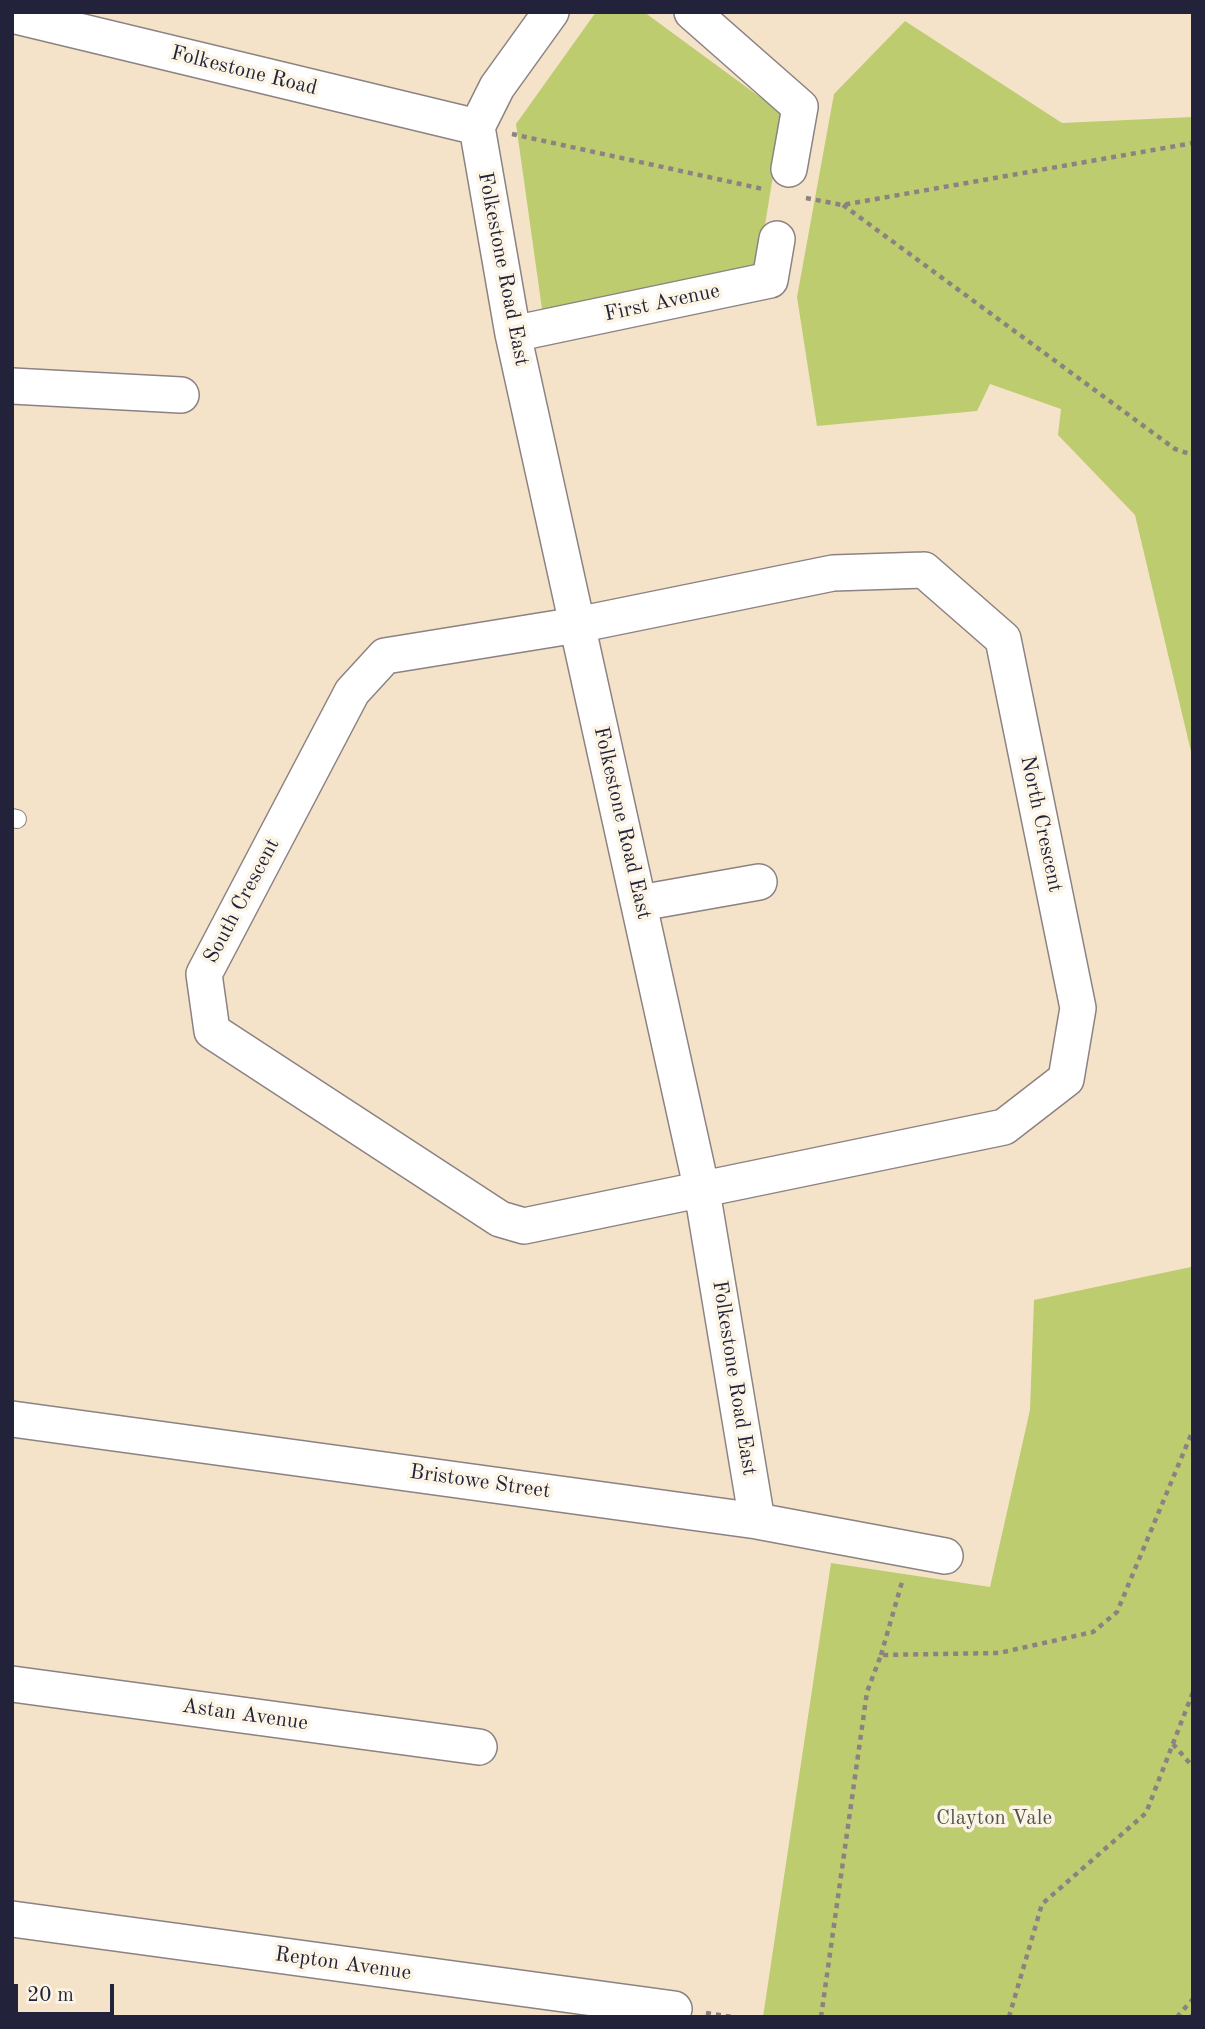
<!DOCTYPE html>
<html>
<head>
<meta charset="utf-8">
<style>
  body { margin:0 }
  #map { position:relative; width:1205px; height:2029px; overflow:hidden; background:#f5e3c9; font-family:"Old Standard TT",serif }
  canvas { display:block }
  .frame { position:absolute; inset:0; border:14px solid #22223b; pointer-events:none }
  .scale { position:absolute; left:14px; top:1984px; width:100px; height:32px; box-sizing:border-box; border:4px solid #22223b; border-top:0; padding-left:9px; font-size:21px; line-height:24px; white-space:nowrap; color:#22223b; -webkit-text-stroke:5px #fcf5e5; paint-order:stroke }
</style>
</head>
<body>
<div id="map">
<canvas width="1205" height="2029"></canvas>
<div class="frame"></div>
<div class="scale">20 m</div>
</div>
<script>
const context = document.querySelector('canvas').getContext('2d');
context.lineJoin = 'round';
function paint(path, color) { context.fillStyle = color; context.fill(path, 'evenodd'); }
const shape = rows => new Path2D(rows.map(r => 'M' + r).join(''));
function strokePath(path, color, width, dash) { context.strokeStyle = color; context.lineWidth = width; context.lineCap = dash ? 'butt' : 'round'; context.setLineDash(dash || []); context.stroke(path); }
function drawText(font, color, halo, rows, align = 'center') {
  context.font = font + ' "Old Standard TT",serif'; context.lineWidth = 7; context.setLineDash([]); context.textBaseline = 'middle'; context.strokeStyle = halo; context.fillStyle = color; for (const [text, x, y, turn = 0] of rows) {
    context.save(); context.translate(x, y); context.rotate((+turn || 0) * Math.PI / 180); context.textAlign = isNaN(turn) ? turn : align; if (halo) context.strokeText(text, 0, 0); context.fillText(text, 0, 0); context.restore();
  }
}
paint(shape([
  [596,12,644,12,783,114,758,268,542,309,516,124],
  [905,21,1062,123,1193,117,1193,760,1135,515,1058,435,1061,409,990,384,977,411,817,426,797,297,834,94],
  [1193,1263,1193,2017,763,2017,831,1563,990,1587,1030,1410,1034,1300,1191,1267]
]), '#bdcc6f');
const lane = shape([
  [12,818,17,819]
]);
const street = shape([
  [692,12,800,107,789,169],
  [12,15,477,127],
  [477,127,513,334,702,1191,757,1521],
  [477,127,497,87,551,12],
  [513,334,770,280,777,239],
  [12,386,181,395],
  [924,570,1003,639,1078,1008,1066,1079,1004,1127,524,1226,500,1219,212,1031,204,974,352,692,385,656,577,625,833,573,924,570],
  [640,903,759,882],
  [12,1419,757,1521,945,1556],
  [12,1684,479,1747],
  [12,1919,674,2009]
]);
strokePath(lane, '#8c8282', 20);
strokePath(street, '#8c8282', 38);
strokePath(shape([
  [512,134,763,189],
  [806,198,842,205,1193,143],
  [843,205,1175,449,1193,455],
  [881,1655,902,1582],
  [1173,1744,1193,1767],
  [706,2013,732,2017],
  [821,2017,867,1692,881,1655,999,1653,1093,1632,1117,1612,1193,1430],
  [1009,2017,1042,1904,1146,1813,1193,1692],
  [1177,2017,1193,1999],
  [1190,2017,1193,2015]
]), '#8c8282', 4.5, [5, 5]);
strokePath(lane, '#fff', 18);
strokePath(street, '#fff', 35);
drawText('21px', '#22223b', '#fcf5e5', [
  ["Folkestone Road",244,71,14],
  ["Folkestone Road East",503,269,79],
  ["First Avenue",662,303,-12],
  ["Folkestone Road East",622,823,77],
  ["North Crescent",1041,824,78],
  ["South Crescent",242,901,-62],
  ["Folkestone Road East",734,1378,81],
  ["Bristowe Street",480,1482,8],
  ["Astan Avenue",245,1715,8],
  ["Repton Avenue",343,1964,8]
]);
drawText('21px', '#50554b', '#fcf5e5', [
  ["Clayton Vale",994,1818]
]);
</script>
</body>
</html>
